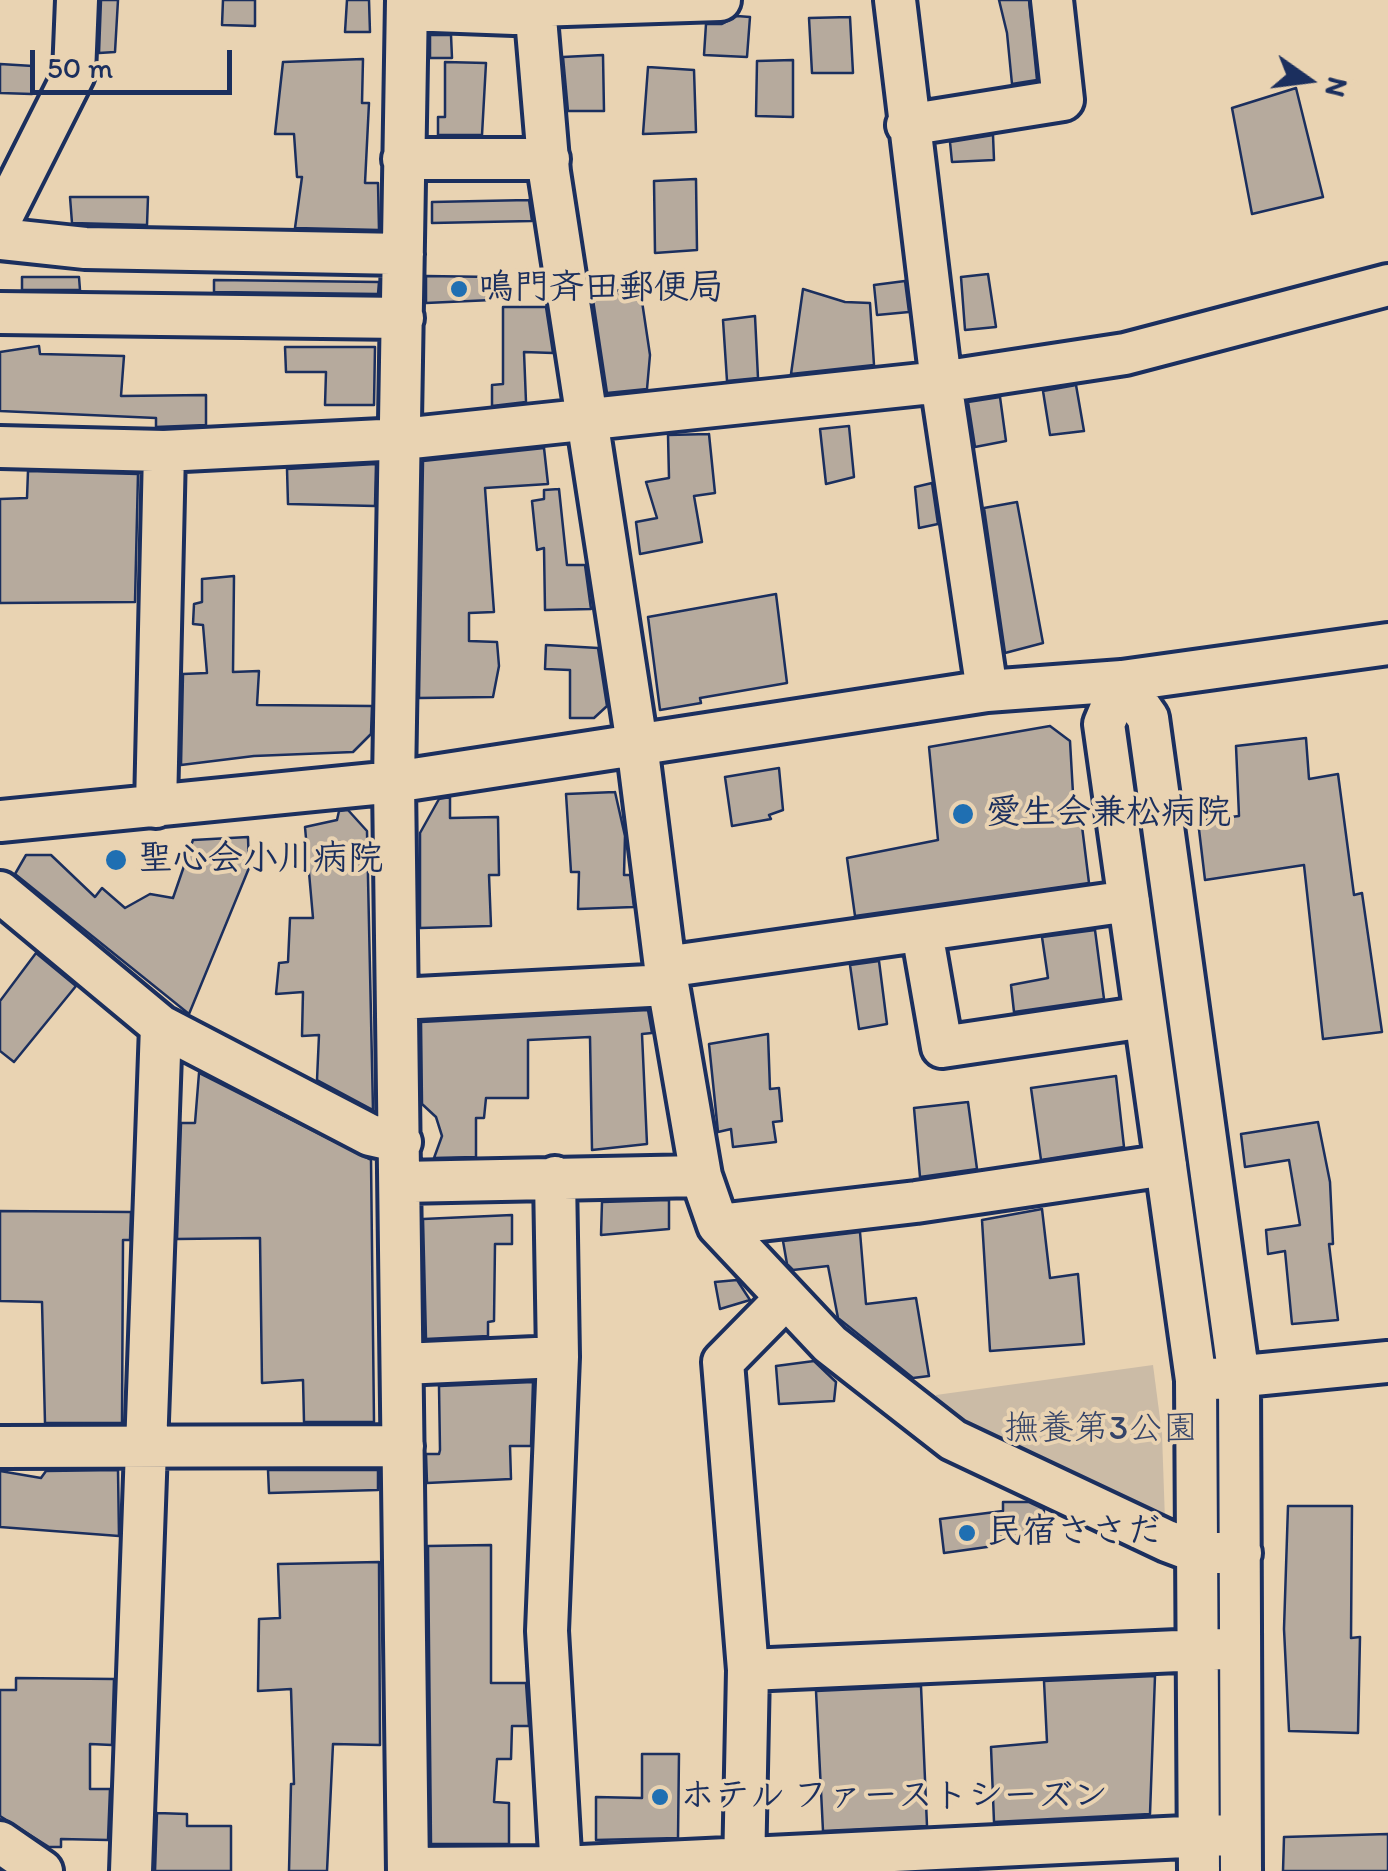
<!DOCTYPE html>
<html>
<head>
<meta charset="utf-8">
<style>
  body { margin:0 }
  #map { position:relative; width:1388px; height:1871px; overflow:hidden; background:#e9d3b2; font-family:Itim,sans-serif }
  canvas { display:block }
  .north { position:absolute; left:1258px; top:30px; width:100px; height:100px; -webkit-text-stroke:8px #e9d3b2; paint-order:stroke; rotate:104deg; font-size:28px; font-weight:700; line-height:40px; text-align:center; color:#1b2f5e }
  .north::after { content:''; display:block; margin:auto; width:35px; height:45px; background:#1b2f5e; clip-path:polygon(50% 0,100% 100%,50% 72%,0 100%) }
  .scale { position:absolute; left:30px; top:50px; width:202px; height:45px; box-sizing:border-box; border:5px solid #1b2f5e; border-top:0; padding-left:12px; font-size:30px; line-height:35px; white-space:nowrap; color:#1b2f5e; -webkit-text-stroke:8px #e9d3b2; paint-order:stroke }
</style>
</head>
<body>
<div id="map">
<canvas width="1388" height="1871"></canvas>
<div class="north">N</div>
<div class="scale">50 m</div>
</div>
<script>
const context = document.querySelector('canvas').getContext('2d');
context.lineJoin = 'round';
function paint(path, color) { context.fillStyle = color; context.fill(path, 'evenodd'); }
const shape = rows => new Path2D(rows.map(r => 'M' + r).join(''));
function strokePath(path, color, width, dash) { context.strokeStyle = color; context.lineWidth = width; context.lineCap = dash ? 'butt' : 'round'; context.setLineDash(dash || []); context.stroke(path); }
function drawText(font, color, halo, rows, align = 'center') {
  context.font = font + ' Itim,"Klee One",sans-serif'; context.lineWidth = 8; context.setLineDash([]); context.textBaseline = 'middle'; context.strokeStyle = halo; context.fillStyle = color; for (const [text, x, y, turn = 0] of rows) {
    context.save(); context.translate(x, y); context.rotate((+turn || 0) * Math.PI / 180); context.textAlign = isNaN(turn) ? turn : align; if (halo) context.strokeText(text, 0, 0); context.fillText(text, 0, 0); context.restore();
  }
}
paint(shape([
  [1153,1365,1162,1434,1165,1521,931,1409,936,1395]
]), '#cbbba6');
const building = shape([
  [101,0,118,0,115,52,99,53,101,0],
  [223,0,255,0,255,26,222,25,223,0],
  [347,0,369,0,370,32,345,32,347,0],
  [999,0,1029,0,1037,80,1012,84,1007,33,999,0],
  [737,16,750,17,747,57,704,55,706,24,722,24,737,16],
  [850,17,853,73,812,73,809,18,850,17],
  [430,35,451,35,452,58,430,58,430,35],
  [603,55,604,111,568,111,563,57,603,55],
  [363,59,362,103,369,103,365,183,378,183,379,230,295,228,302,177,297,177,294,134,275,134,283,62,363,59],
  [793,60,793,117,756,116,757,61,793,60],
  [445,62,486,63,482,135,438,135,438,117,445,117,445,62],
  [0,64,33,66,32,94,0,93,0,64],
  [648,67,694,70,696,132,643,134,648,67],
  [1296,88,1323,197,1252,214,1232,108,1296,88],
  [993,135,994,160,952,162,950,142,993,135],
  [696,179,697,250,655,253,654,181,696,179],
  [70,197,148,197,147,225,72,223,70,197],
  [529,200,532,221,432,223,432,202,529,200],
  [988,274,996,327,965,330,961,277,988,274],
  [426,276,494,277,492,300,426,303,426,276],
  [22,277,79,277,80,290,22,290,22,277],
  [214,280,379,282,378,294,214,292,214,280],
  [905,281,909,312,877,315,874,285,905,281],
  [640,288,650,355,647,389,607,393,592,293,640,288],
  [803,289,845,302,870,303,874,365,791,374,803,289],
  [503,307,546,307,553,353,524,352,526,402,492,406,492,385,503,384,503,307],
  [755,316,758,378,727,381,723,320,755,316],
  [39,346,40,354,124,356,121,396,206,395,206,425,156,427,156,418,0,411,0,352,39,346],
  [285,347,375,347,374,405,325,405,326,372,286,372,285,347],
  [1076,385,1084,431,1050,435,1043,391,1076,385],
  [1000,397,1006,441,975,447,968,402,1000,397],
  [849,426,854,477,826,484,820,429,849,426],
  [709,434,715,493,694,496,702,542,640,554,636,522,657,518,646,482,669,478,668,435,709,434],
  [544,448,548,484,485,488,494,612,469,613,469,641,497,642,499,666,493,697,419,698,423,461,544,448],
  [376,464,375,506,288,504,287,469,376,464],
  [28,471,138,474,135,602,0,603,0,499,27,498,28,471],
  [932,483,938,524,919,528,915,487,932,483],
  [559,489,567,565,585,565,591,609,545,610,544,548,537,550,532,501,544,499,544,490,559,489],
  [1017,502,1043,643,1005,653,984,508,1017,502],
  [234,576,233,672,259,671,257,705,372,706,371,734,353,752,254,756,181,765,183,674,207,673,203,625,193,624,194,604,202,602,202,579,234,576],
  [776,594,787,683,700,698,701,703,660,710,648,617,776,594],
  [546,645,598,648,607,706,594,718,570,718,570,670,545,669,546,645],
  [1050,726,1070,741,1074,811,1080,810,1089,883,855,916,847,858,938,840,929,747,1050,726],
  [1306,738,1309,779,1338,774,1354,895,1362,893,1382,1032,1323,1039,1304,865,1205,880,1198,821,1239,816,1236,746,1306,738],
  [779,768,783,810,769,815,771,819,732,826,725,777,779,768],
  [615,792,625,836,624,875,630,875,634,907,578,909,579,872,571,872,566,794,615,792],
  [450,797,450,818,498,817,499,875,489,875,491,926,420,928,420,833,439,799,450,797],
  [348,810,367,831,373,1110,317,1080,319,1035,302,1036,303,992,276,994,279,963,288,962,290,918,313,918,305,827,337,820,339,811,348,810],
  [248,837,249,868,189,1014,15,874,26,855,51,855,95,897,102,888,125,908,150,894,173,898,193,840,248,837],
  [1095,930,1104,999,1014,1012,1011,985,1048,978,1042,937,1095,930],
  [36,953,76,986,14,1062,0,1051,0,1001,36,953],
  [879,961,887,1024,859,1029,850,965,879,961],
  [648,1010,652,1033,642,1034,647,1144,592,1150,590,1037,528,1040,528,1098,486,1098,484,1118,476,1118,476,1157,434,1158,442,1136,436,1117,422,1104,421,1022,648,1010],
  [768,1034,770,1089,779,1088,782,1121,773,1122,776,1142,733,1147,731,1129,718,1132,709,1044,768,1034],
  [199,1073,371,1160,374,1422,304,1422,303,1380,262,1383,260,1238,177,1239,181,1123,195,1123,199,1073],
  [1116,1076,1124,1147,1041,1160,1031,1088,1116,1076],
  [968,1102,977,1169,920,1177,914,1108,968,1102],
  [1318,1122,1330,1182,1333,1244,1329,1244,1338,1320,1292,1324,1285,1251,1268,1254,1266,1230,1300,1225,1289,1160,1245,1167,1241,1134,1318,1122],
  [669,1200,669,1229,601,1235,602,1202,669,1200],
  [1042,1209,1050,1278,1078,1274,1084,1344,990,1351,982,1220,1042,1209],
  [0,1211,131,1212,130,1240,123,1240,122,1423,45,1423,42,1302,0,1301,0,1211],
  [512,1215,512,1244,495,1244,494,1321,488,1322,488,1336,426,1339,423,1219,512,1215],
  [860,1232,866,1304,916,1298,929,1376,913,1378,838,1318,828,1266,793,1270,787,1264,783,1241,860,1232],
  [737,1280,750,1300,720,1309,715,1282,737,1280],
  [814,1361,836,1382,834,1401,779,1404,776,1366,814,1361],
  [533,1382,531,1446,510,1446,511,1479,427,1483,426,1454,439,1454,440,1450,439,1386,533,1382],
  [118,1470,119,1536,0,1527,0,1471,41,1478,46,1471,118,1470],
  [268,1470,378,1470,378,1490,269,1493,268,1470],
  [1003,1502,1029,1502,1044,1509,1043,1536,993,1535,994,1546,944,1553,940,1519,1003,1511,1003,1502],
  [1288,1506,1352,1506,1351,1638,1360,1637,1358,1733,1289,1731,1284,1629,1288,1506],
  [491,1545,491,1683,526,1683,529,1726,512,1726,511,1759,497,1759,494,1802,509,1803,509,1844,431,1844,428,1546,491,1545],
  [379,1562,380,1745,333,1744,327,1871,289,1871,291,1784,294,1784,291,1689,258,1691,259,1619,280,1618,278,1564,379,1562],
  [1155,1676,1150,1814,994,1822,991,1747,1047,1742,1044,1681,1155,1676],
  [16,1678,114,1679,112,1745,90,1744,90,1789,110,1789,108,1840,61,1839,61,1847,49,1847,0,1816,0,1690,16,1690,16,1678],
  [921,1686,927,1826,823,1831,816,1691,921,1686],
  [642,1754,679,1754,678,1838,596,1840,596,1797,642,1798,642,1754],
  [157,1813,187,1814,187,1826,231,1826,231,1871,155,1871,157,1813],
  [1388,1834,1388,1871,1283,1871,1284,1837,1388,1834]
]);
paint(building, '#b6aa9d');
strokePath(building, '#1b2f5e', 2.5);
const minor = shape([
  [895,0,941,382,987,691],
  [535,6,549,172,637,744,665,967,701,1176,718,1225,830,1344,953,1440,1167,1541,1199,1553,1241,1553],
  [407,10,514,14,535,6,720,0],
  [907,125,1063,100,1052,0],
  [403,159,549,159],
  [0,221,74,74,77,0],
  [0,239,85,248,403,254],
  [0,313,403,318],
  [0,447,164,451,402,439,941,382,1125,354,1388,285],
  [1122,681,1148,718,1239,1378,1241,1871],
  [1122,681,1104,724,1196,1380,1199,1871],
  [156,807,164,451],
  [0,821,394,782,407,0],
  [0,892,161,1026,370,1135,401,1142],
  [922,932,942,1047,1145,1017],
  [665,967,1129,901],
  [398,999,668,985],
  [555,1177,558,1357],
  [401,1182,701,1176],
  [718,1225,916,1202,1166,1165],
  [402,1364,558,1357,547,1631,561,1871],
  [1213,1379,1388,1362],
  [0,1447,403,1446],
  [748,1670,1224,1649],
  [0,1842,42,1871],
  [408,1868,561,1867,1227,1835],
  [131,1871,161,1026],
  [408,1871,394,782,987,691,1122,681,1388,644],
  [744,1871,748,1670,723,1362,785,1299]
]);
strokePath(minor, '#1b2f5e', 48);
strokePath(minor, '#e9d3b2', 40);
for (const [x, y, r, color] of [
  [459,289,10,"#1f6fb2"],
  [963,814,12,"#1f6fb2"],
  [116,860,12,"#1f6fb2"],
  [967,1533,10,"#1f6fb2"],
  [660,1797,10,"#1f6fb2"]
]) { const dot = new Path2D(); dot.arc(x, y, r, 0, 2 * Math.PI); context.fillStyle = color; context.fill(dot); strokePath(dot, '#e9d3b2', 4); }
drawText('bold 35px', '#1b2f5e', '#e9d3b2', [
  ["鳴門斉田郵便局",479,289],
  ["愛生会兼松病院",986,814],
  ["聖心会小川病院",138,860],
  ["民宿ささだ",987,1533],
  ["ホテル ファーストシーズン",680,1797]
], 'left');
drawText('35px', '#354469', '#e9d3b2', [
  ["撫養第3公園",1101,1430]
]);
</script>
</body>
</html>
